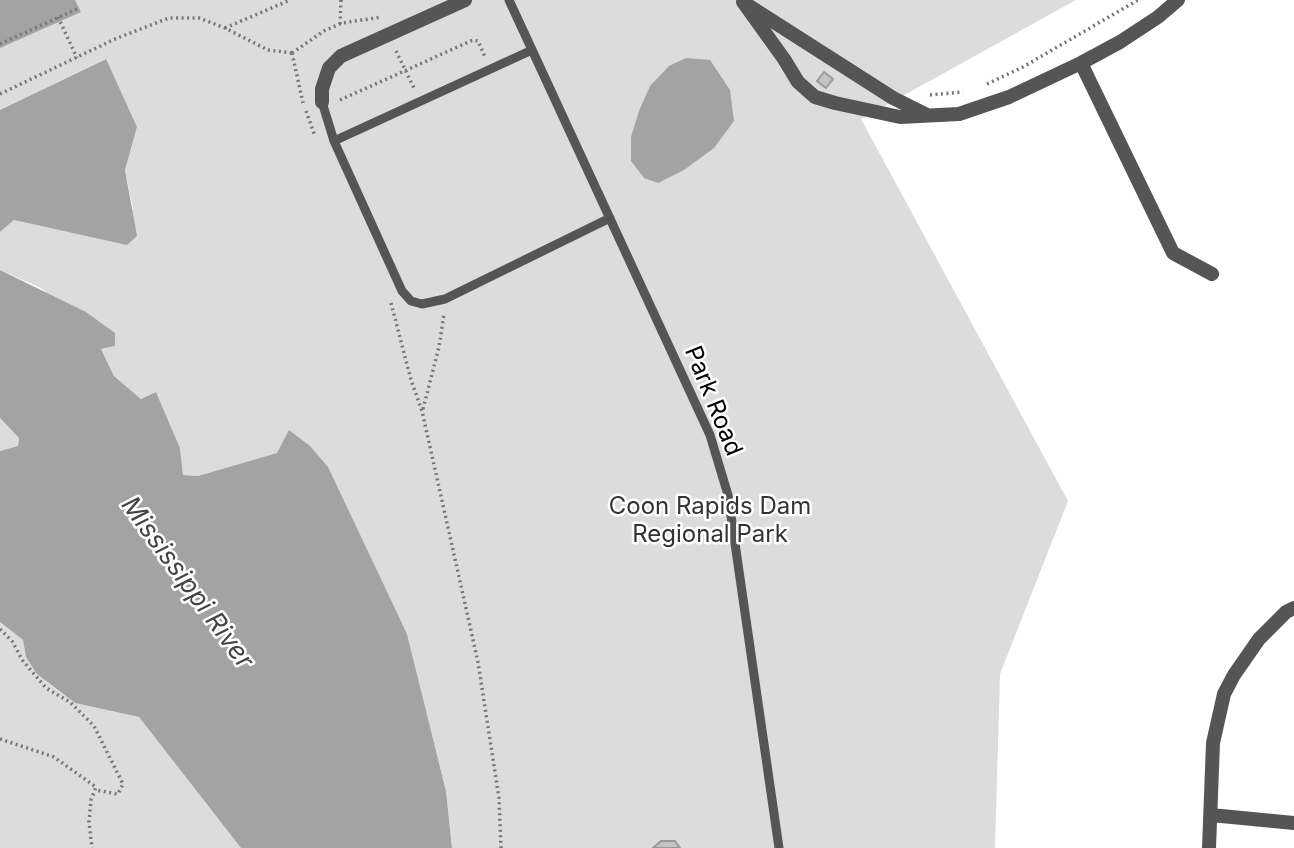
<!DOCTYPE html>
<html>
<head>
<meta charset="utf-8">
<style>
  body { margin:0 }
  canvas { display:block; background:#fff }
</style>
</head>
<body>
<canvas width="1294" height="848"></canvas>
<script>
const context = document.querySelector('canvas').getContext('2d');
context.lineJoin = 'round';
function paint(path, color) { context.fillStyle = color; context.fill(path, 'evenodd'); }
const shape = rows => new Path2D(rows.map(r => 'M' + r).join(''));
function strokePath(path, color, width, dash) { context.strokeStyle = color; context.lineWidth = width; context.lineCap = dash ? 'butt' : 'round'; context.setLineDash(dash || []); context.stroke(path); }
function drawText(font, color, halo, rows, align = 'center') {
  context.font = font + ' Inter,sans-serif'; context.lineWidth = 5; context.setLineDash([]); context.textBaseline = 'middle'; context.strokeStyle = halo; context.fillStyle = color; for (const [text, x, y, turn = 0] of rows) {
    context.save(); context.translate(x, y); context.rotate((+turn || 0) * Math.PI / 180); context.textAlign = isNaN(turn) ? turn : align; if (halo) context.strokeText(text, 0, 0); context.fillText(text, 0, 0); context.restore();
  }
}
paint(shape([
  [74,0,1076,0,861,119,1068,501,1000,674,995,848,452,848,446,791,407,634,374,567,278,453,198,476,183,475,180,448,156,392,141,399,114,376,101,349,115,346,39,287,0,270,0,232,14,220,79,234,133,209,125,170,137,127,105,59,0,110,0,34],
  [0,418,19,438,18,446,0,451],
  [0,622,23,640,26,657,48,683,75,703,139,717,241,848,0,848]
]), '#dcdcdc');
paint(shape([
  [0,0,75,0,81,12,0,48],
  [686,58,710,60,730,90,734,121,714,148,684,170,658,183,644,178,631,161,631,137,639,111,650,86,669,66],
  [106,59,137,127,125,170,137,236,127,245,14,220,0,232,0,110],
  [0,270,86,312,115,333,115,346,101,349,114,376,141,399,156,392,180,448,183,475,198,476,277,453,289,430,310,446,328,467,407,634,446,791,452,848,241,848,139,717,75,703,37,674,26,657,23,640,0,622,0,451,18,446,19,438,0,418]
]), '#a3a3a3');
const building = shape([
  [824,72,833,79,826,88,817,81,824,72],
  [661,841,675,841,680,848,653,848,661,841]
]);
paint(building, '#c4c4c4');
strokePath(building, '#999', 2);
strokePath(shape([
  [58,17,77,58],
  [340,24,341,0],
  [225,28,290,0],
  [0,44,77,9],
  [396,51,414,88],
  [292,53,303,103],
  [292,53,324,31,342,23,382,17],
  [987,84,1023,67,1138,0],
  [0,94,115,39,169,18,199,18,225,28,268,50,292,53],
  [930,95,963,92],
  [340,100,473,40,478,41,485,57],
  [306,111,315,136],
  [391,303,411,380,422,411,478,662,499,798,501,848],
  [423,409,439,347,444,314],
  [0,629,12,641,23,661,46,688,70,702,94,726,123,784,118,794,95,790],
  [0,739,54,757,96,787,91,800,89,822,92,848]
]), '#777', 3.5, [2, 3.5]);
strokePath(shape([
  [509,0,710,435,728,495,779,848],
  [322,102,334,141,402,291,411,301,422,304,445,299,610,218],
  [334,141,532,50]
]), '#555', 9);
strokePath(shape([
  [743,2,784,59,798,82,815,97,835,103,900,117,959,114,1009,97,1081,63,1120,42,1158,17,1178,0],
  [749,6,893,98,925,114],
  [1081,63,1173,253,1212,274],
  [322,102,322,89,329,68,341,56,465,0],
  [1211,815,1294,823],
  [1209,848,1213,743,1224,694,1234,675,1259,639,1286,612,1294,608]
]), '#555', 14);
drawText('24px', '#000', '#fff', [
  ["Park Road",713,401,68]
]);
drawText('24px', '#333', '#fff', [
  ["Coon Rapids Dam",710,507],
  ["Regional Park",710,535]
]);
drawText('italic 26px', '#444', '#fff', [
  ["Mississippi River",187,583,54]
]);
</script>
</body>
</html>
